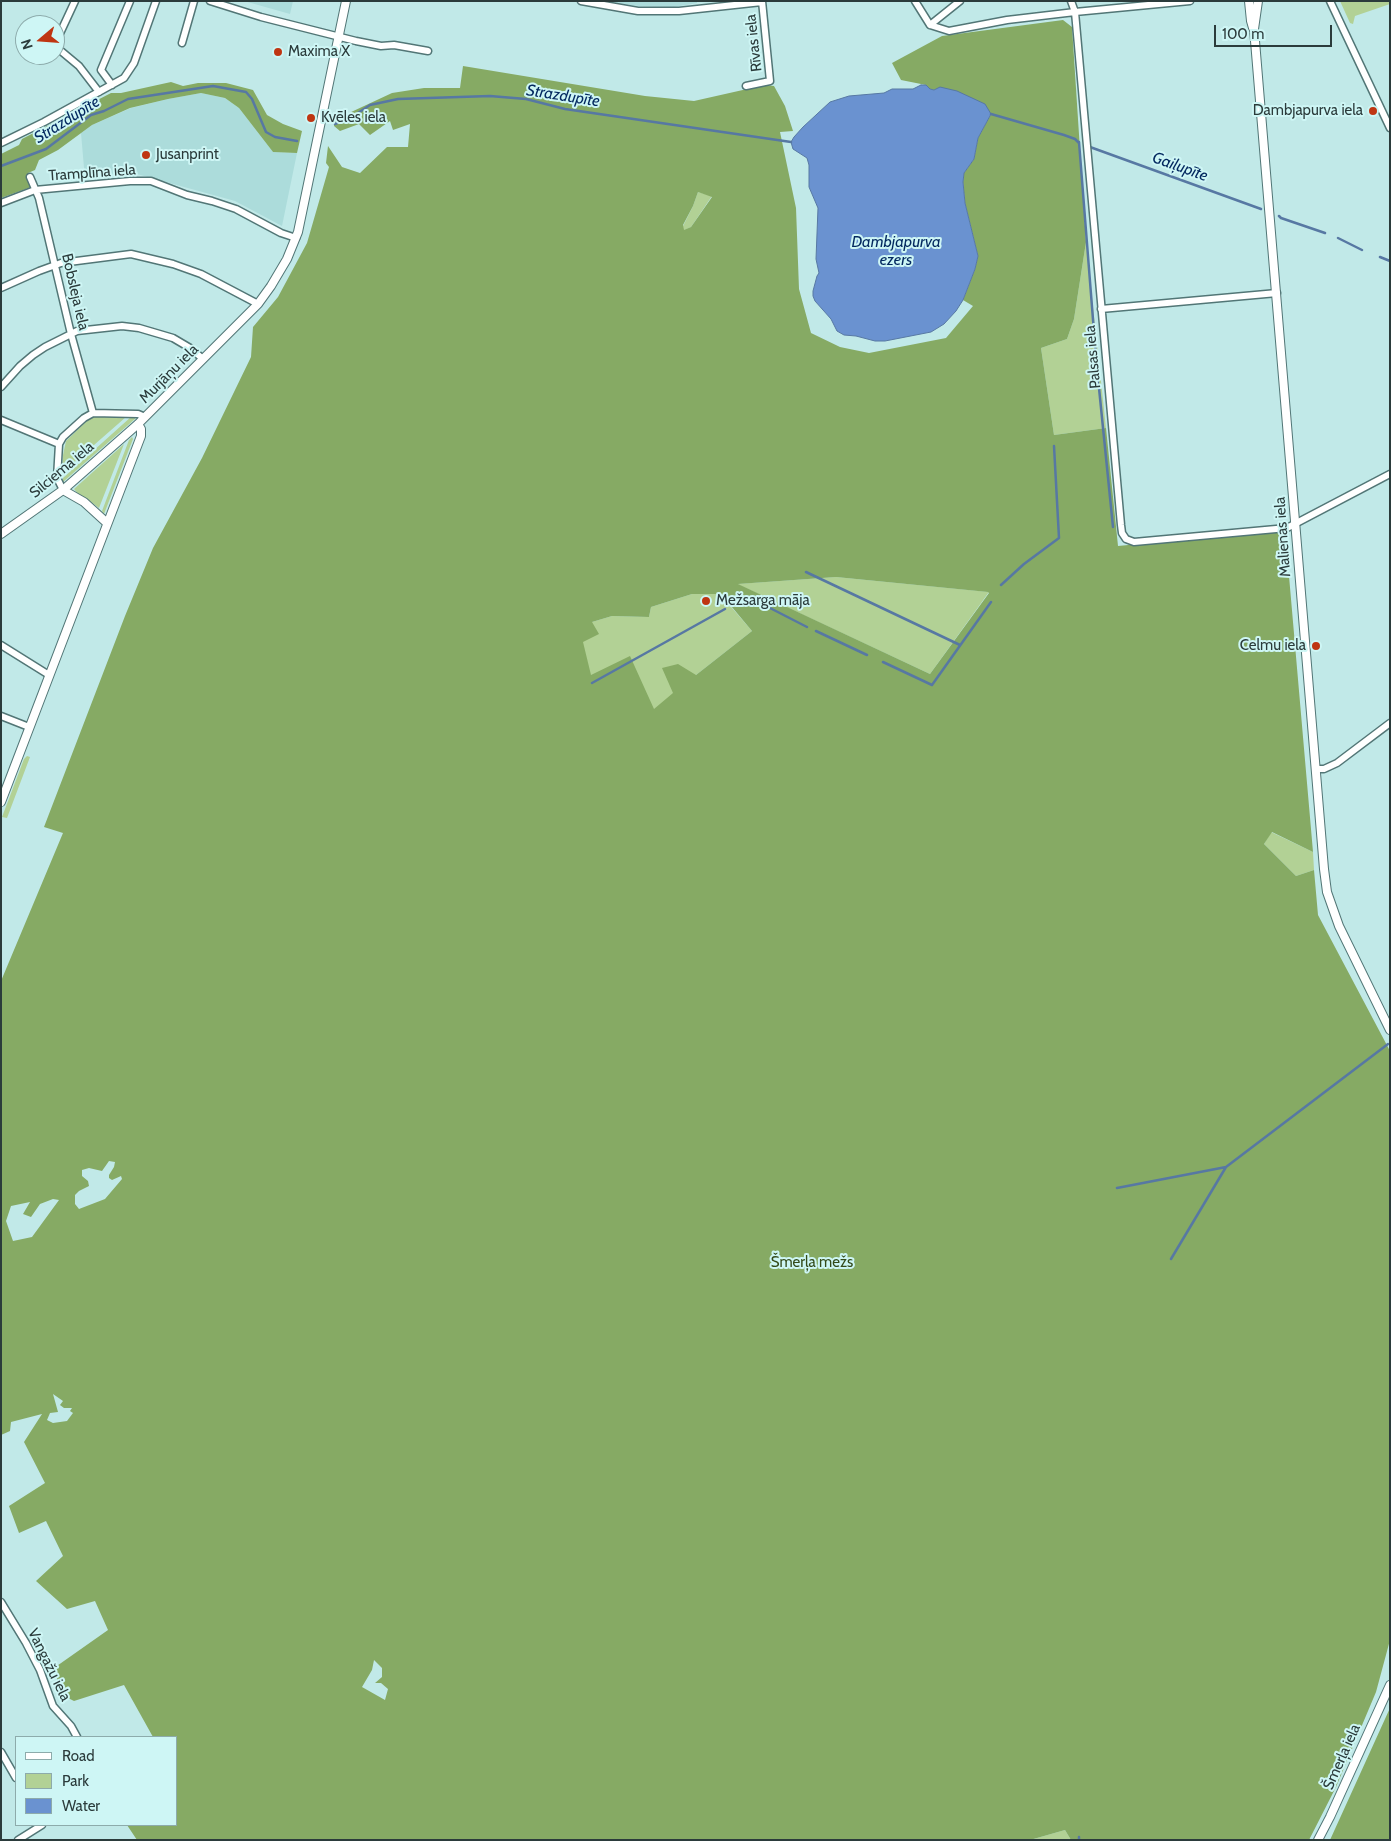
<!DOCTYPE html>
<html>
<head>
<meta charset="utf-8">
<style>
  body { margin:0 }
  #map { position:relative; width:1391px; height:1841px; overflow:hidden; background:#c1e9e8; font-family:Cabin,sans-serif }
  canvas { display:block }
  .frame { position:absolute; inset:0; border:2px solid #2b3b3b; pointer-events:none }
  .legend { position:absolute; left:15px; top:1736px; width:162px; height:90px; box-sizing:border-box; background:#cef6f5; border:1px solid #8dabab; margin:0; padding:6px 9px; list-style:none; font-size:15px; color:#2b3b3b }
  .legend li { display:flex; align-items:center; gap:10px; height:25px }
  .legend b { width:25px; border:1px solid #8dabab }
  .north { position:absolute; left:15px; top:15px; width:50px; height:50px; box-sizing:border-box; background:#cef6f5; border:1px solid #8dabab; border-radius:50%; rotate:252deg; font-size:14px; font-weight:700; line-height:20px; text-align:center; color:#2b3b3b }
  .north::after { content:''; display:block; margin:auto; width:18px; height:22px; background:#bf3512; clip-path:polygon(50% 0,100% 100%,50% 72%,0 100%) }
  .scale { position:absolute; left:1214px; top:25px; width:118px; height:22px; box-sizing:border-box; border:2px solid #2b3b3b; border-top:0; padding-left:6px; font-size:15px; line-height:18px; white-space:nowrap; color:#2b3b3b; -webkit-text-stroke:4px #cef6f5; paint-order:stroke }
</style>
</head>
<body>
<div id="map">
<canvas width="1391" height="1841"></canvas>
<div class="frame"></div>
<ul class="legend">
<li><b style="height:6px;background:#fff"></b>Road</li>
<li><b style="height:14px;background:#b2d195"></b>Park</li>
<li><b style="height:14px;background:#6a92d0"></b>Water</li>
</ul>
<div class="north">N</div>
<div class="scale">100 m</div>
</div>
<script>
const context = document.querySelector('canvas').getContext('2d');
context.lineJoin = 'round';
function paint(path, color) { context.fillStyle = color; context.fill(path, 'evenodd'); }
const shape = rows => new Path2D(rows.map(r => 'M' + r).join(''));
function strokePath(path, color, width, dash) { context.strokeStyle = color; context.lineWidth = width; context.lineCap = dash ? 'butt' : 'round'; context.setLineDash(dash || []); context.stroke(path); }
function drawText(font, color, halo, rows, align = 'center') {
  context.font = font + ' Cabin,sans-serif'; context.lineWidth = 4; context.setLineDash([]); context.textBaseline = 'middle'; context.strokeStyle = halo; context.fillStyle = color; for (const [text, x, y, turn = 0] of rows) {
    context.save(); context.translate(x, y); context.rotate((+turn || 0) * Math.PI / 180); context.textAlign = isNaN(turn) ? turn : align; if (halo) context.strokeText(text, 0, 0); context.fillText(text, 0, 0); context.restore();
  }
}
paint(shape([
  [244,1,293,1,290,14],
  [597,1,697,1,697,3,674,7,639,6],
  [201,93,225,98,239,108,273,152,297,153,282,226,235,201,137,174,85,179,81,133,92,125,131,108,168,99]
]), '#acdcdb');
paint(shape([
  [1340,1,1390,1,1390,4,1355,16,1353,24,1350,23],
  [698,192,712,196,691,227,683,231,683,226,693,206],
  [1086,242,1106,428,1054,435,1041,348,1067,339,1074,319],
  [103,415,126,417,62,473,63,455,66,441,91,417],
  [132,416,135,416,135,419,63,482,63,478],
  [132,437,133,439,104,514,102,511,129,440],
  [124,444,99,508,86,498,80,496,74,489],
  [836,577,989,592,930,674,737,584],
  [692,594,720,594,752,631,696,675,614,771,582,641,592,622,612,616,649,617,651,607],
  [27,756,30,757,7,818,2,817,24,759],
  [1271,832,1313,852,1314,870,1296,876,1264,844],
  [1065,1830,1071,1840,1030,1840]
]), '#b2d195');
paint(shape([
  [1063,20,1072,27,1086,242,1074,319,1067,339,1041,348,1054,435,1106,428,1118,546,1285,530,1313,852,1272,832,1264,844,1296,876,1314,870,1318,915,1390,1051,1390,1640,1376,1692,1336,1787,1309,1840,1071,1840,1065,1830,1030,1840,137,1840,127,1825,176,1825,176,1737,153,1737,124,1685,74,1701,62,1695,54,1668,108,1630,95,1601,67,1609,36,1581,63,1556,46,1521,19,1533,9,1506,45,1483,24,1442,42,1414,11,1422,10,1431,1,1435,1,981,63,833,44,827,125,616,153,548,202,458,251,357,253,327,278,297,307,243,329,167,326,163,328,146,342,167,360,173,387,147,408,147,410,124,393,130,390,121,370,135,359,124,340,131,334,126,334,120,392,93,424,88,460,88,463,66,645,96,694,101,765,85,774,86,785,106,793,131,780,132,796,208,799,289,811,333,840,347,869,353,946,338,973,306,963,300,975,269,978,256,965,203,963,182,964,173,974,159,978,138,991,114,940,88,934,90,930,89,926,85,901,80,892,63,942,36],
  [698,192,712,197,691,227,684,230,683,225,693,206],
  [836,577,988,592,989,593,930,674,738,584],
  [692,594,721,594,752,631,696,675,678,664,662,668,673,693,654,709,630,656,591,675,583,642,599,634,592,622,612,616,649,617,651,607],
  [109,1161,115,1162,114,1167,109,1175,109,1178,112,1180,121,1176,122,1179,105,1199,79,1209,75,1204,75,1195,79,1191,89,1186,88,1181,82,1176,82,1170,89,1168,102,1171],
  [53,1199,59,1200,32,1237,13,1241,6,1221,11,1206,30,1202,23,1214,31,1217,40,1204],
  [53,1394,63,1401,60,1405,64,1408,72,1408,70,1411,73,1413,67,1421,53,1423,47,1420,50,1413,58,1412],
  [374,1660,382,1668,382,1677,375,1683,381,1683,388,1689,385,1700,362,1687,372,1670],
  [171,82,183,86,198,83,226,83,253,90,267,115,283,124,302,131,297,153,273,152,239,108,225,98,201,93,168,99,130,108,92,125,58,150,39,160,35,170,28,173,31,187,1,198,1,154,19,145,22,139,111,93,121,93],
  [1390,1708,1390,1840,1330,1840]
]), '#86aa64');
const water = shape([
  [921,85,926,85,930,89,934,90,940,87,957,91,985,104,991,114,978,138,974,159,964,173,963,182,965,203,978,256,975,269,963,300,956,311,944,324,931,332,885,341,875,341,856,336,844,335,837,331,831,319,815,301,813,296,813,291,817,276,819,273,816,259,818,208,809,187,809,165,807,158,793,149,791,142,794,137,803,127,830,102,849,96,884,93,892,89,913,89,921,85]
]);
paint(water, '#6a92d0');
strokePath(water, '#5778a3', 1);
strokePath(shape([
  [991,114,1064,135,1075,139,1079,143],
  [335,124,355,115,370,105,398,99,490,96,526,99,565,109,791,142],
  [1079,142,1098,383],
  [1090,147,1261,209],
  [1,166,46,149,91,115,104,111,128,99,213,86,246,92,252,99,266,132,275,137,297,141],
  [1279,216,1281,218,1325,233],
  [1338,238,1362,250],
  [1380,257,1390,261],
  [1099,388,1113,527],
  [806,572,960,645],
  [1001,585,1024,564,1059,538,1054,446],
  [739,601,746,597,757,603],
  [768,607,807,627],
  [816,631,867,655],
  [883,662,932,685,991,602],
  [592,683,725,609],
  [1117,1188,1226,1167,1388,1044],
  [1171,1259,1226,1167],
  [1079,1840,1079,1837]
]), '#5778a3', 2.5);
const minor = shape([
  [210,1,261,17,356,41,381,46,394,45,428,51],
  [581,1,638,11,679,11,762,2],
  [915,1,930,25],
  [1071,1,1075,12,1121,525,1122,533,1126,539,1134,542,1287,528,1390,474],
  [1330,1,1390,128],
  [930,25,949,31,1007,20,1075,12,1190,1],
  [930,25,960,1],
  [182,43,194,1],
  [55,44,75,1],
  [55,46,79,66,99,92],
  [112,85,101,70,130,1],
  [746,86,770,81,762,1],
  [1,143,44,122,124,78,134,63,156,1],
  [30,177,39,198,71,334,93,413],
  [1,203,35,190,130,181,151,181,187,195,212,201,236,209,281,233,296,238],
  [1,288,39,271,61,263,131,254,173,264,201,274,258,304],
  [1101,309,1277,293],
  [1,387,20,366,33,355,45,347,77,331,122,326,139,328,173,338,190,348,203,359],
  [1,420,59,444],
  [63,490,57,478,59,444,63,437,84,418,93,413,138,414,145,417],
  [1,645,49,675],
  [1,716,29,727],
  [1316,769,1324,769,1337,763,1390,723],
  [1,1602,26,1643,40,1670,53,1706,71,1726,77,1737],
  [1,1752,16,1778],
  [18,1840,42,1825]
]);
const tertiary = shape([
  [1249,1,1251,21,1253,28],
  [1258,1,1254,29,1324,869,1327,892,1339,926,1390,1030],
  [63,490,84,502,107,523],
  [1,534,63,490,138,424,258,304,271,286,287,259,298,232,346,1],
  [1,802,141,436,141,429,138,424],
  [1318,1840,1330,1817,1390,1685]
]);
strokePath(minor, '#527676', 9);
strokePath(tertiary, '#527676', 10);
strokePath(minor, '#fff', 6);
strokePath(tertiary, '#fff', 8);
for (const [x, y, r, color] of [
  [278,52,5,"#bf3512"],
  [1373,111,5,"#bf3512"],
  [311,118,5,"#bf3512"],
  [146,155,5,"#bf3512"],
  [706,601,5,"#bf3512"],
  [1316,646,5,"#bf3512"]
]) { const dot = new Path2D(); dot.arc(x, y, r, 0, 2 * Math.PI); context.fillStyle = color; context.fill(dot); strokePath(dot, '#cef6f5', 2); }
drawText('15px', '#2b3b3b', '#cef6f5', [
  ["Rīvas iela",754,43,-96],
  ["Tramplīna iela",92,173,-4],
  ["Bobsleja iela",75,292,77],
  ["Palsas iela",1093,357,-95],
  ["Murjāņu iela",169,374,-45],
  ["Silciema iela",62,470,-40],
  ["Malienas iela",1283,537,-94],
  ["Vangažu iela",49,1665,64],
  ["Šmerļa iela",1342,1757,-66]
]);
drawText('15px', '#2b3b3b', '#cef6f5', [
  ["Maxima X",288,52],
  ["Dambjapurva iela",1363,111,"right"],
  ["Kvēles iela",321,118],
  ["Jusanprint",156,155],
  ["Mežsarga māja",716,601],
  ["Celmu iela",1306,646,"right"]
], 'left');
drawText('15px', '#334a19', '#cef6f5', [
  ["Šmerļa mežs",812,1263]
]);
drawText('italic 16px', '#03285f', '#cef6f5', [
  ["Strazdupīte",563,96,9],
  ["Strazdupīte",67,120,-32],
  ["Gaiļupīte",1180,167,20],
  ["Dambjapurva",896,242],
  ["ezers",896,260]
]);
</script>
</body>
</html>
